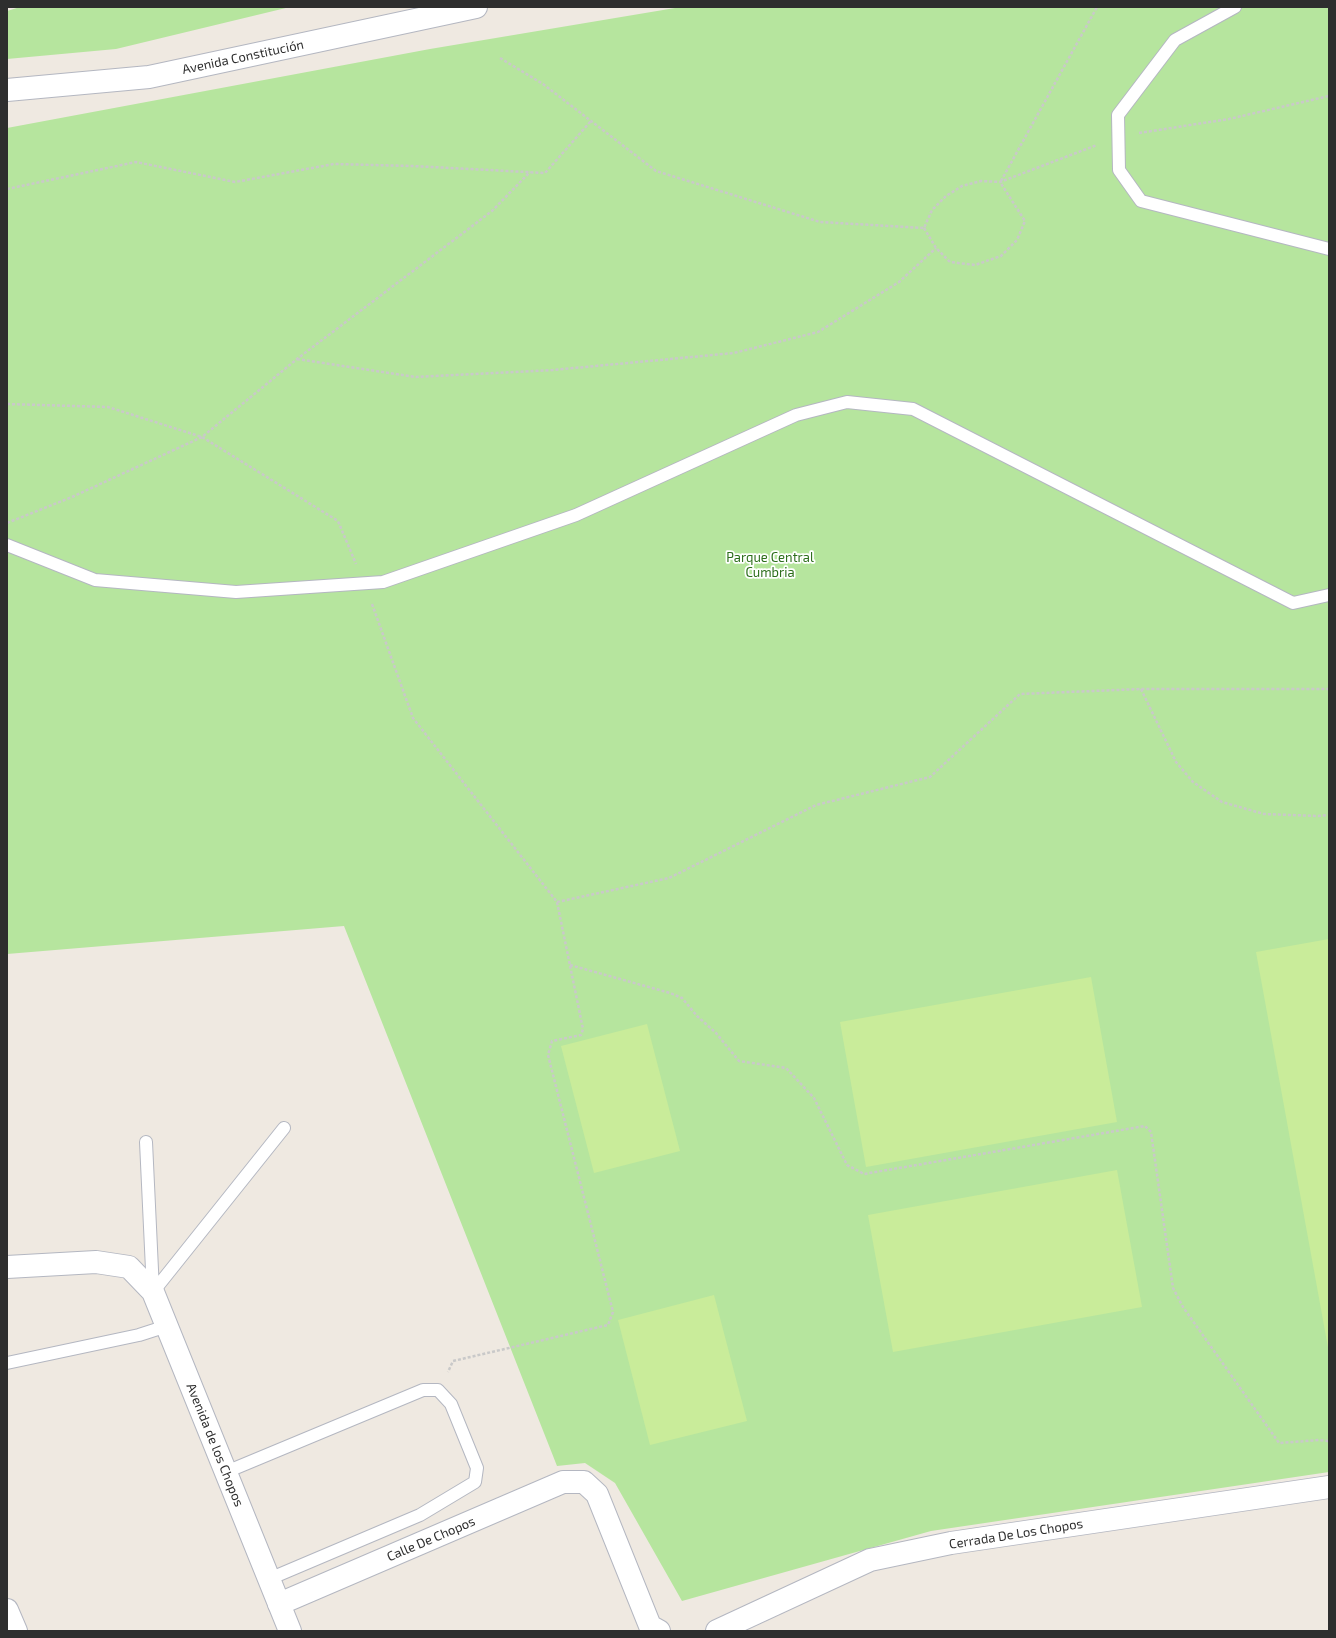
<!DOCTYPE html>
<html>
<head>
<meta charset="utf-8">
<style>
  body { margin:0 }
  #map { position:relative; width:1336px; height:1638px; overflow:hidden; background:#efe9e1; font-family:"Exo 2",sans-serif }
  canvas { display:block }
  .frame { position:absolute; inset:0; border:8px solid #2e2e2e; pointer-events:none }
</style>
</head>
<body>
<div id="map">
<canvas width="1336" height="1638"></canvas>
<div class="frame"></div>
</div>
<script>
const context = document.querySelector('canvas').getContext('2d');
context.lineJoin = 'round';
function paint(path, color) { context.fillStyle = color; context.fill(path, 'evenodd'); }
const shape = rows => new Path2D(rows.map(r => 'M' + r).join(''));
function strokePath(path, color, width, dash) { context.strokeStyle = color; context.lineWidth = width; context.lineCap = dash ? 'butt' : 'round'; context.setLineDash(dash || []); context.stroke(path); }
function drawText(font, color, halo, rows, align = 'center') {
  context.font = font + ' "Exo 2",sans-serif'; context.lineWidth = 3.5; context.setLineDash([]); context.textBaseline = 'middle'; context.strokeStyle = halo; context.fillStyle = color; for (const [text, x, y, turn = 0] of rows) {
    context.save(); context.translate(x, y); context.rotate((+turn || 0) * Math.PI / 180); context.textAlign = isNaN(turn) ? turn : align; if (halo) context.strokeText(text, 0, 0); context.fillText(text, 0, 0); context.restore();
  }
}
paint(shape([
  [20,7,290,7,116,49,7,59,7,11],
  [681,7,1329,7,1329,1472,931,1531,682,1601,615,1483,585,1463,557,1466,344,926,7,954,7,128,430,49]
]), '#b6e59e');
paint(shape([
  [1329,939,1329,1353,1256,952],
  [1091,977,1117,1122,866,1167,840,1022],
  [647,1024,680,1151,594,1173,561,1046],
  [1117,1170,1142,1307,893,1352,868,1215],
  [714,1295,747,1421,650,1445,618,1320]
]), '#c9ec9a');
const lane = shape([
  [1235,7,1175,40,1118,115,1119,170,1141,201,1329,249],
  [7,545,95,580,236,592,383,582,576,515,796,415,847,402,913,409,1293,603,1329,595],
  [146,1142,153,1291],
  [153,1292,284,1128],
  [7,1363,139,1335,167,1326],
  [226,1472,423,1390,438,1390,451,1404,477,1468,475,1482,420,1515,269,1579]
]);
const street = shape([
  [279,1604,563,1482,584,1482,597,1494,650,1626,659,1631],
  [7,1610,16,1631],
  [717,1631,870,1560,951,1543,1329,1487]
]);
const secondary = shape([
  [7,90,149,77,476,7],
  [7,1267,96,1262,129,1267,153,1292,290,1631]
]);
strokePath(lane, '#b4b7c1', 14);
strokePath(street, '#b4b7c1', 24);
strokePath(secondary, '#b4b7c1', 24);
strokePath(shape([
  [500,58,543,84,656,171,820,222,924,228,932,210,946,196,962,186,981,181,1000,182,1097,145],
  [1139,133,1229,119,1329,96],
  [1001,181,1097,7],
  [7,189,136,162,235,182,334,164,413,166,545,173,591,121],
  [924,228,936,248,950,262,975,265,1001,256,1017,240,1025,221,1000,182],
  [297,359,416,377,553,370,734,353,818,332,899,282,936,248],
  [7,404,108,407,202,437,338,521,356,564],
  [7,523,72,497,202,437,297,359,492,211,530,172],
  [372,604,413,718,557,902,583,1029,581,1035,552,1041,548,1055,613,1312,608,1325,453,1361,448,1372],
  [1141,689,1176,762,1193,782,1222,802,1264,814,1318,816,1329,815],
  [557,902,669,878,816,805,930,777,1020,694,1141,689,1329,689],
  [570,965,670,993,682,998,697,1016,716,1033,739,1061,786,1068,814,1098,847,1165,864,1174,1145,1126,1151,1132,1173,1288,1183,1307,1279,1443,1319,1440,1329,1441]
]), '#c9c9c9', 2.5, [3, 2]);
strokePath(lane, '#fff', 12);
strokePath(street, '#fff', 22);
strokePath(secondary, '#fff', 22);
drawText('13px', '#2e2e2e', '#fff', [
  ["Avenida Constitución",243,57,-12],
  ["Avenida de los Chopos",215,1445,68],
  ["Cerrada De Los Chopos",1016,1534,-9],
  ["Calle De Chopos",431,1539,-23]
]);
drawText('13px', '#2c6e1b', '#fff', [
  ["Parque Central",770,558],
  ["Cumbria",770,573]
]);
</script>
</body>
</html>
